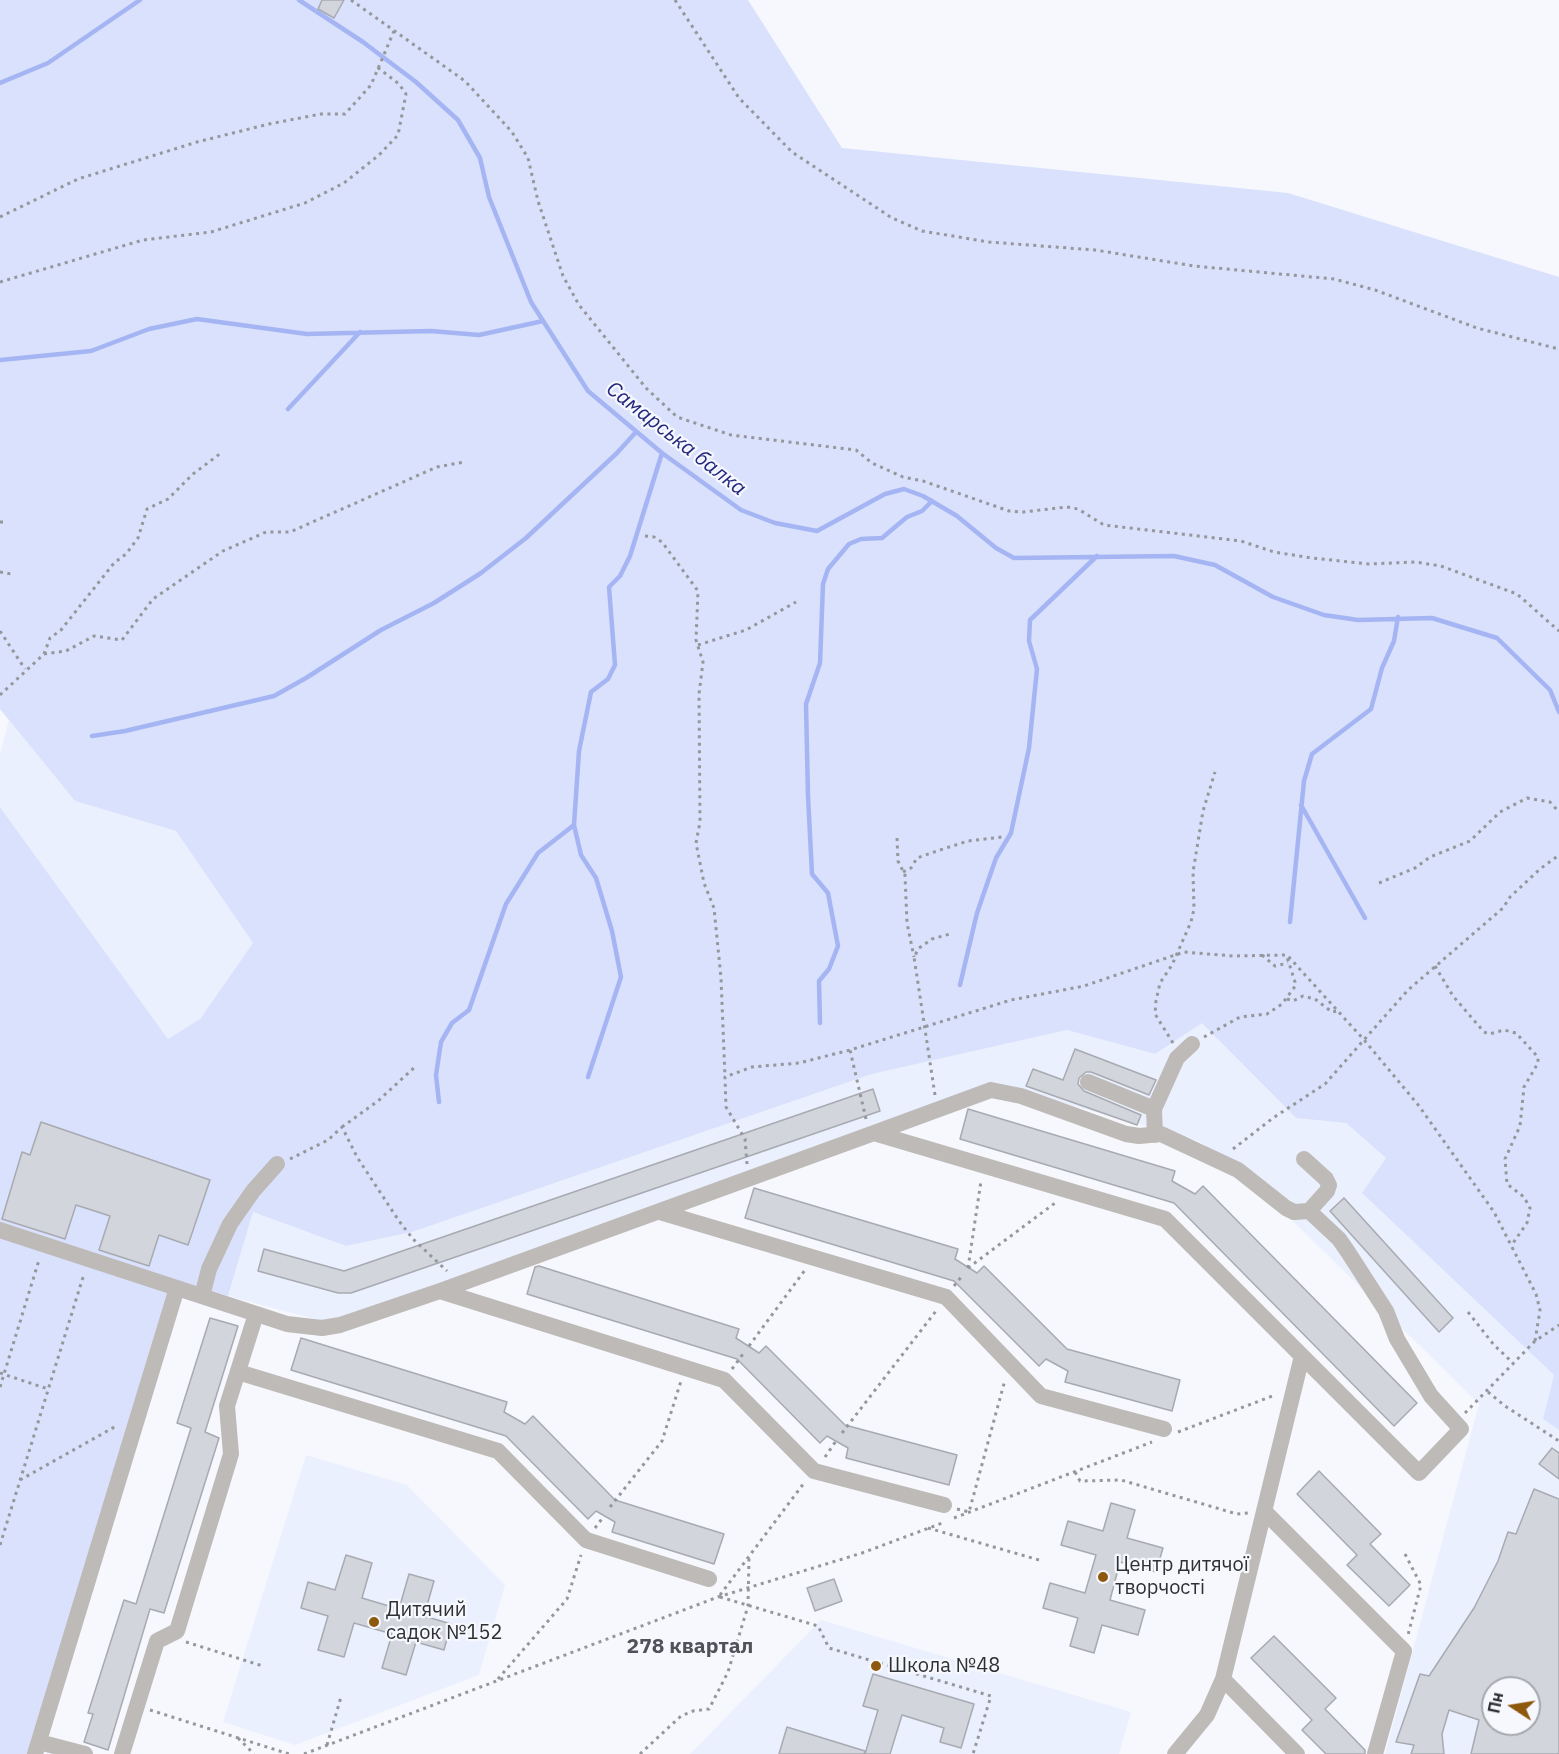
<!DOCTYPE html>
<html>
<head>
<meta charset="utf-8">
<style>
  body { margin:0 }
  #map { position:relative; width:1559px; height:1754px; overflow:hidden; background:#f6f8fe; font-family:"IBM Plex Sans",sans-serif }
  canvas { display:block }
  .north { position:absolute; left:1481px; top:1676px; width:60px; height:60px; box-sizing:border-box; background:#f6f8fe; border:2px solid #a6a8ad; border-radius:50%; rotate:282deg; font-size:16px; font-weight:700; line-height:24px; text-align:center; color:#2f3033 }
  .north::after { content:''; display:block; margin:auto; width:21px; height:27px; background:#8e590c; clip-path:polygon(50% 0,100% 100%,50% 72%,0 100%) }
</style>
</head>
<body>
<div id="map">
<canvas width="1559" height="1754"></canvas>
<div class="north">Пн</div>
</div>
<script>
const context = document.querySelector('canvas').getContext('2d');
context.lineJoin = 'round';
function paint(path, color) { context.fillStyle = color; context.fill(path, 'evenodd'); }
const shape = rows => new Path2D(rows.map(r => 'M' + r).join(''));
function strokePath(path, color, width, dash) { context.strokeStyle = color; context.lineWidth = width; context.lineCap = dash ? 'butt' : 'round'; context.setLineDash(dash || []); context.stroke(path); }
function drawText(font, color, halo, rows, align = 'center') {
  context.font = font + ' "IBM Plex Sans",sans-serif'; context.lineWidth = 4.5; context.setLineDash([]); context.textBaseline = 'middle'; context.strokeStyle = halo; context.fillStyle = color; for (const [text, x, y, turn = 0] of rows) {
    context.save(); context.translate(x, y); context.rotate((+turn || 0) * Math.PI / 180); context.textAlign = isNaN(turn) ? turn : align; if (halo) context.strokeText(text, 0, 0); context.fillText(text, 0, 0); context.restore();
  }
}
paint(shape([
  [9,720,75,801,176,831,253,943,200,1019,168,1039,0,807,0,754],
  [1202,1022,1296,1118,1346,1123,1386,1158,1362,1193,1554,1375,1543,1419,1559,1430,1559,1754,1385,1754,1479,1404,1244,1173,1198,1141,1000,1085,439,1288,326,1322,228,1296,253,1212,346,1246,412,1232,872,1074,1067,1030,1155,1054],
  [1493,1688,1529,1688,1529,1724,1493,1724],
  [306,1455,407,1485,505,1585,479,1675,295,1745,223,1722],
  [821,1620,1131,1712,1119,1754,690,1754]
]), '#ebf0ff');
paint(shape([
  [0,0,748,0,842,148,1288,193,1559,277,1559,1430,1543,1419,1554,1375,1362,1193,1386,1158,1346,1123,1296,1118,1202,1023,1155,1054,1067,1030,872,1074,412,1232,346,1246,253,1212,228,1296,0,1227,0,807,168,1039,200,1019,253,943,176,831,75,801,0,709],
  [0,1234,182,1290,38,1754,0,1754]
]), '#d9e1fc');
strokePath(shape([
  [299,0,363,42,416,82,458,120,480,158,489,197,531,302,588,391,662,453,741,510,775,523,817,531,885,494,904,489,923,496,957,516,996,548,1014,558,1174,556,1215,565,1273,597,1324,615,1358,620,1432,618,1497,638,1550,690,1559,712],
  [0,83,48,63,140,0],
  [0,360,91,351,149,329,197,319,307,334,431,331,479,335,543,321],
  [288,409,360,332],
  [92,736,125,731,274,696,306,678,381,630,434,603,481,573,526,538,617,453,636,432],
  [1301,805,1365,918],
  [574,825,581,855,596,878,612,931,621,977,588,1077],
  [1290,922,1304,781,1312,754,1371,709,1382,668,1394,641,1398,617],
  [960,985,977,913,996,858,1011,833,1029,748,1037,669,1029,641,1030,620,1097,556],
  [820,1023,819,981,829,969,838,946,828,893,812,874,808,796,806,704,820,663,823,584,828,569,849,544,861,539,882,538,907,517,922,511,932,501],
  [439,1102,436,1075,441,1042,452,1023,469,1010,506,904,538,853,574,825,579,751,591,692,608,679,615,665,609,587,620,576,630,556,662,453]
]), '#a5b5f3', 4.5);
const building = shape([
  [322,0,344,0,334,18,318,9,322,0],
  [1075,1049,1156,1080,1149,1095,1091,1072,1086,1072,1079,1078,1078,1084,1084,1091,1141,1115,1137,1125,1026,1086,1033,1069,1063,1080,1075,1049],
  [873,1089,880,1111,351,1293,338,1293,258,1271,264,1249,344,1271,873,1089],
  [968,1109,1175,1171,1172,1181,1195,1194,1203,1186,1417,1403,1394,1426,1174,1203,960,1139,968,1109],
  [41,1122,210,1180,188,1245,159,1235,149,1266,99,1250,110,1216,76,1205,65,1239,2,1219,22,1152,30,1155,41,1122],
  [754,1188,958,1249,955,1259,977,1273,984,1266,1067,1349,1180,1380,1172,1411,1065,1382,1068,1371,1046,1359,1039,1366,954,1281,745,1218,754,1188],
  [1344,1198,1453,1318,1439,1332,1330,1211,1344,1198],
  [539,1266,739,1329,736,1338,759,1353,766,1346,845,1425,957,1455,949,1485,846,1458,848,1448,827,1436,820,1443,737,1359,527,1294,535,1267,539,1266],
  [210,1318,238,1326,205,1432,219,1438,164,1613,150,1609,108,1750,84,1742,93,1714,88,1713,124,1600,136,1604,191,1428,177,1423,210,1318],
  [301,1338,507,1402,504,1412,525,1424,533,1416,615,1500,724,1534,714,1564,612,1532,615,1522,596,1511,588,1519,506,1436,291,1370,301,1338],
  [1552,1448,1559,1453,1559,1479,1539,1464,1552,1448],
  [1319,1471,1381,1534,1370,1544,1410,1585,1389,1606,1347,1565,1357,1555,1297,1494,1319,1471],
  [1534,1489,1559,1499,1559,1754,1471,1754,1479,1720,1449,1710,1442,1734,1444,1754,1411,1754,1414,1745,1396,1742,1420,1674,1429,1676,1474,1608,1498,1561,1508,1532,1516,1534,1534,1489],
  [1493,1688,1529,1688,1529,1724,1493,1724,1493,1688],
  [1111,1503,1135,1510,1127,1538,1163,1548,1156,1572,1120,1562,1110,1600,1145,1610,1138,1635,1102,1625,1094,1653,1070,1646,1078,1618,1043,1608,1050,1583,1085,1593,1096,1555,1061,1545,1068,1521,1103,1531,1111,1503],
  [346,1555,372,1563,362,1598,399,1609,409,1574,434,1581,424,1616,451,1624,444,1650,416,1642,406,1675,382,1668,392,1634,354,1623,344,1657,318,1650,328,1616,301,1608,308,1582,335,1590,346,1555],
  [834,1579,842,1601,815,1611,807,1588,834,1579],
  [1274,1636,1336,1698,1325,1709,1365,1750,1365,1754,1326,1754,1302,1730,1312,1720,1251,1658,1274,1636],
  [873,1674,974,1704,961,1748,940,1742,944,1728,902,1715,890,1754,865,1754,878,1710,863,1706,873,1674],
  [787,1727,865,1751,864,1754,779,1754,787,1727]
]);
paint(building, '#d2d5dc');
strokePath(building, '#a8aab1', 1.5);
strokePath(shape([
  [351,0,465,81,512,132,528,158,538,201,563,276,579,305,646,388,677,417,731,435,856,450,872,463,903,477,923,481,1009,511,1023,512,1067,507,1078,509,1104,525,1241,541,1274,552,1312,558,1369,564,1415,562,1441,566,1517,594,1559,631],
  [675,0,739,98,792,152,892,218,922,231,989,242,1095,250,1194,266,1334,279,1375,290,1477,328,1559,349],
  [0,217,78,179,197,142,269,124,321,114,345,114,371,85,394,31],
  [0,282,143,240,211,232,305,203,344,183,379,155,398,135,406,94,399,84,377,67],
  [0,522,3,522],
  [645,536,654,537,662,542,698,591,696,640,703,662,699,694,700,822,696,843,704,883,714,908,721,978,725,1077],
  [0,572,11,574],
  [0,631,25,669],
  [698,645,746,630,796,602],
  [44,654,66,651,94,636,122,640,153,599,223,551,266,532,290,532,437,467,464,462],
  [0,695,44,654,50,638,61,630,114,563,126,554,138,538,147,509,168,499,193,474,221,453],
  [897,838,898,861,905,875,907,923,914,957],
  [903,872,911,868,917,858,940,850,968,841,1002,837],
  [1379,883,1415,868,1430,857,1470,841,1500,812,1527,798,1550,802,1559,812],
  [1262,955,1275,966,1288,963],
  [1435,966,1453,996,1484,1032,1489,1034,1504,1030,1516,1033,1538,1057,1538,1063,1524,1087,1520,1126,1505,1159,1507,1184,1524,1197,1530,1208,1527,1223,1511,1246],
  [1287,999,1293,1001,1303,996,1315,999,1332,1012,1338,1011],
  [1204,1037,1240,1017,1267,1014,1282,1004,1296,985,1287,957],
  [1173,1043,1155,1014,1156,1001,1160,983,1172,965,1191,922,1194,909,1193,872,1203,811,1215,772],
  [935,1095,914,957,919,948,932,939,950,934],
  [866,1119,850,1050,1011,1000,1084,986,1184,952,1233,956,1287,955,1365,1041,1419,1106,1494,1212,1536,1294,1540,1310,1535,1341],
  [342,1127,378,1101,417,1065],
  [1233,1149,1273,1118,1325,1084,1408,990,1503,908,1510,897,1540,869,1559,855],
  [290,1159,328,1140,342,1127,357,1157,399,1221,413,1239,447,1271],
  [747,1164,745,1139,726,1107,725,1077,752,1067,799,1063,850,1050],
  [968,1268,1055,1203],
  [968,1268,981,1181],
  [954,1286,962,1276],
  [1468,1312,1494,1345,1513,1363],
  [749,1346,805,1270],
  [732,1369,743,1354],
  [0,1373,48,1389],
  [0,1387,39,1260],
  [1488,1392,1505,1406,1559,1441],
  [1465,1413,1535,1341,1559,1325],
  [1178,1432,1275,1395],
  [842,1433,936,1311],
  [825,1457,836,1441],
  [1075,1472,1080,1481,1121,1480,1237,1514,1248,1513],
  [20,1480,118,1425],
  [610,1507,662,1441,681,1381],
  [957,1509,969,1512,1005,1380],
  [954,1518,1152,1442],
  [595,1528,604,1516],
  [928,1528,1039,1560],
  [0,1545,84,1274],
  [1405,1554,1421,1585,1408,1635],
  [720,1595,804,1483],
  [720,1597,818,1626,829,1648,991,1696,973,1754],
  [186,1642,263,1666],
  [498,1679,567,1599,581,1555],
  [150,1710,289,1754],
  [238,1738,254,1754],
  [327,1745,341,1697],
  [304,1754,718,1597,862,1553,945,1522],
  [640,1754,681,1716,693,1711,709,1709,728,1672,748,1606,749,1557]
]), '#95979b', 3, [3, 4.5]);
strokePath(shape([
  [1088,1082,1154,1109],
  [991,1090,1021,1096,1126,1134,1139,1136,1161,1134,1238,1170,1286,1208,1294,1212,1309,1211,1339,1239,1348,1252,1386,1311,1397,1339,1431,1396,1461,1429,1419,1473,1165,1219,874,1133,991,1090],
  [1155,1135,1154,1109,1177,1058,1192,1044],
  [1304,1159,1326,1179,1329,1185,1327,1191,1309,1211],
  [660,1212,946,1297,1041,1396,1164,1429],
  [0,1230,287,1324,322,1328,340,1325,440,1291,874,1133],
  [440,1291,724,1380,814,1471,944,1505],
  [202,1296,209,1269,230,1224,253,1191,277,1164],
  [238,1372,498,1451,586,1540,709,1579],
  [1264,1511,1404,1651,1375,1754],
  [1223,1679,1297,1754],
  [39,1742,85,1754],
  [35,1754,177,1288],
  [122,1754,157,1641,177,1631,231,1454,227,1406,256,1314],
  [1175,1754,1207,1715,1223,1679,1302,1356]
]), '#bdbab7', 16);
for (const [x, y, r, color] of [
  [1103,1577,6,"#8e590c"],
  [374,1622,6,"#8e590c"],
  [876,1666,6,"#8e590c"]
]) { const dot = new Path2D(); dot.arc(x, y, r, 0, 2 * Math.PI); context.fillStyle = color; context.fill(dot); strokePath(dot, '#f6f8fe', 2); }
drawText('20px', '#2f3033', '#f6f8fe', [
  ["Центр дитячої",1115,1565],
  ["творчості",1115,1588],
  ["Дитячий",386,1610],
  ["садок №152",386,1633],
  ["Школа №48",888,1666]
], 'left');
drawText('italic 21px', '#23287f', '#f6f8fe', [
  ["Самарська балка",676,439,38]
]);
drawText('bold 21px', '#505258', '#f6f8fe', [
  ["278 квартал",690,1647]
]);
</script>
</body>
</html>
